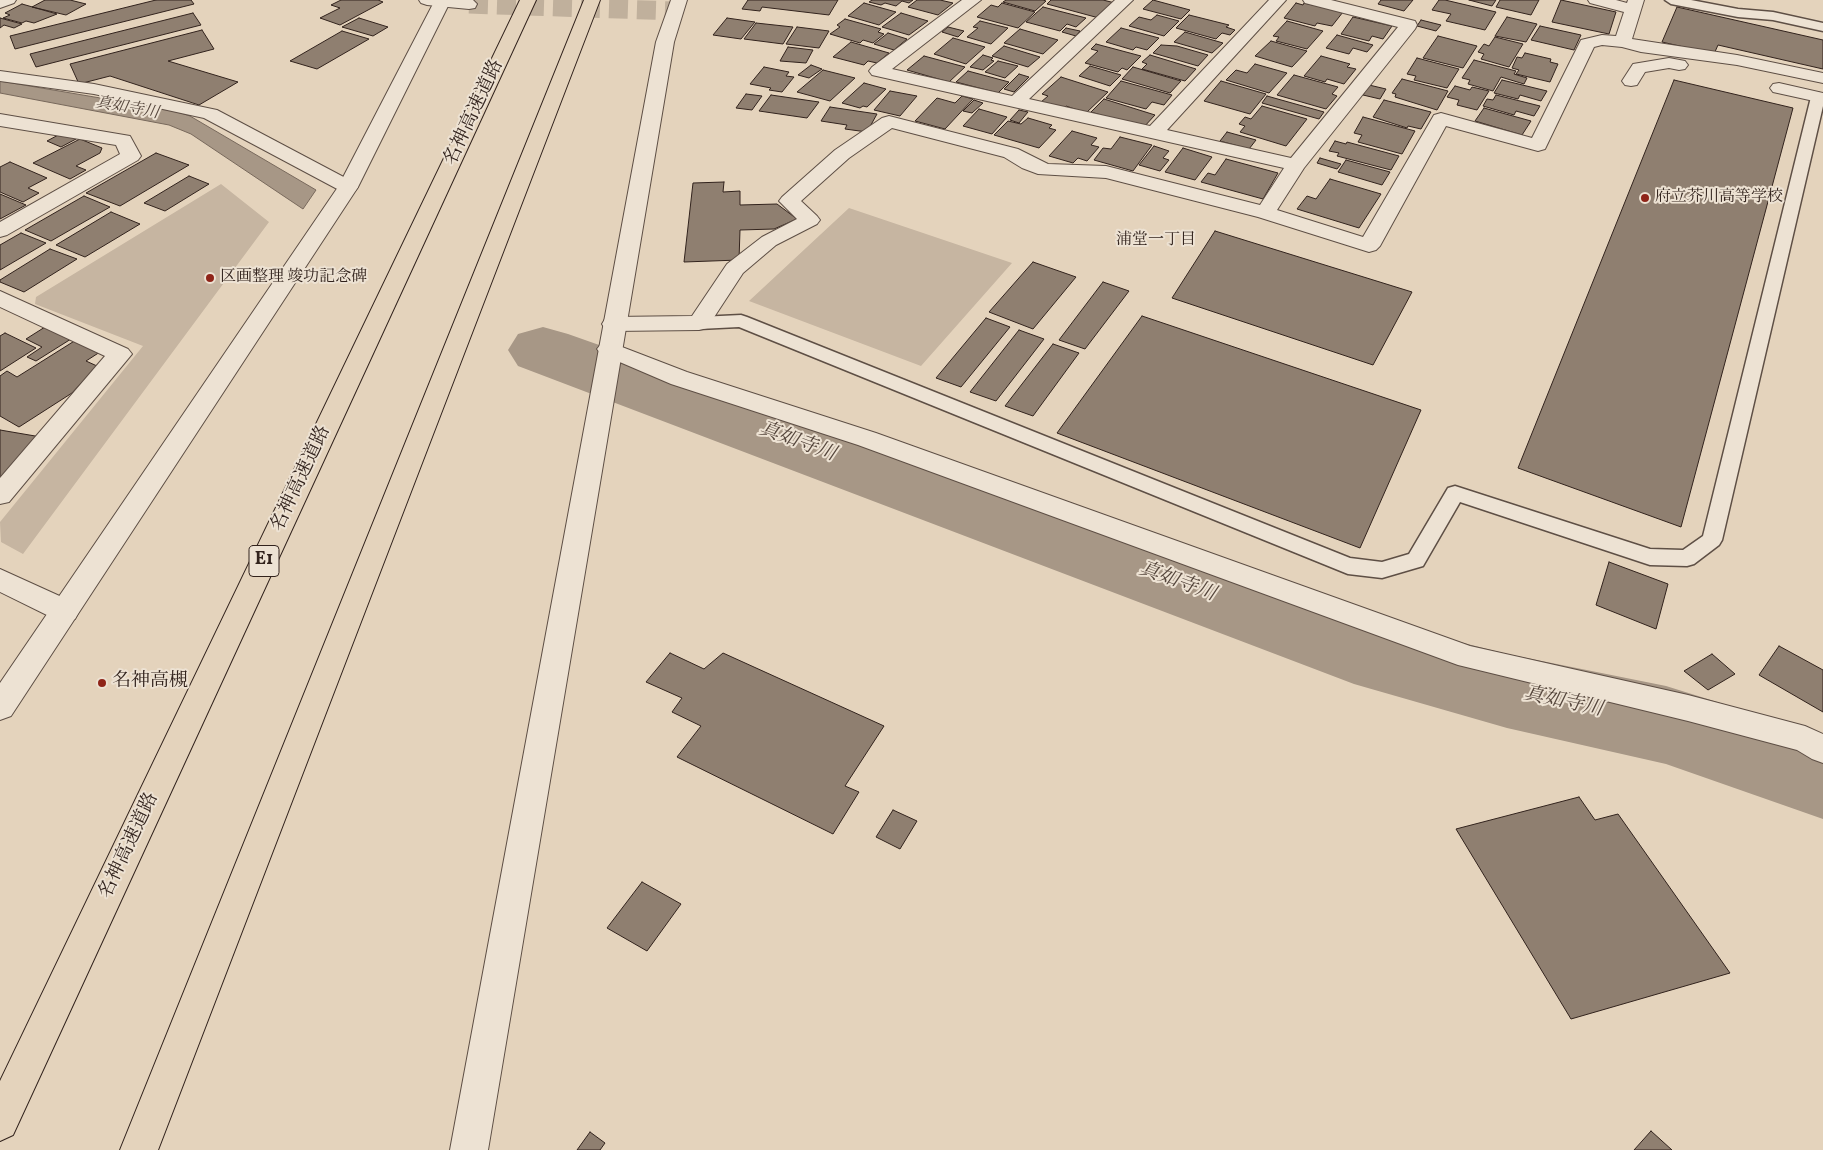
<!DOCTYPE html>
<html>
<head>
<meta charset="utf-8">
<style>
  body { margin:0 }
  canvas { display:block; background:#e4d3bc }
</style>
</head>
<body>
<canvas width="1823" height="1150"></canvas>
<script>
const context = document.querySelector('canvas').getContext('2d');
context.lineJoin = 'round';
function paint(path, color) { context.fillStyle = color; context.fill(path, 'evenodd'); }
const shape = rows => new Path2D(rows.map(r => 'M' + r).join(''));
function strokePath(path, color, width, dash) { context.strokeStyle = color; context.lineWidth = width; context.lineCap = dash ? 'butt' : 'round'; context.setLineDash(dash || []); context.stroke(path); }
function drawText(font, color, halo, rows, align = 'center') {
  context.font = font + ' Vollkorn,"Noto Serif JP",serif'; context.lineWidth = 4; context.setLineDash([]); context.textBaseline = 'middle'; context.strokeStyle = halo; context.fillStyle = color; for (const [text, x, y, turn = 0] of rows) {
    context.save(); context.translate(x, y); context.rotate((+turn || 0) * Math.PI / 180); context.textAlign = isNaN(turn) ? turn : align; if (halo) context.strokeText(text, 0, 0); context.fillText(text, 0, 0); context.restore();
  }
}
paint(shape([
  [221,184,269,222,23,554,1,542,0,522,143,346,35,304,36,297],
  [849,208,1012,263,921,366,749,301]
]), '#c6b5a1');
const water = shape([
  [0,81,171,110,190,116,316,190,303,209,191,134,169,125,0,93,0,81]
]);
paint(water, '#a79786');
strokePath(water, '#78695c', 1);
paint(shape([
  [543,327,568,334,1389,624,1507,654,1666,686,1823,735,1823,819,1666,764,1507,728,1354,684,518,366,508,350,518,334,543,327]
]), '#a79786');
const building = shape([
  [45,0,70,0,86,4,66,15,32,7,45,0],
  [156,0,191,0,194,4,15,49,10,36,156,0],
  [341,0,378,0,383,2,340,25,320,18,340,8,331,5,341,0],
  [748,0,838,0,829,15,762,7,760,11,742,9,748,0],
  [872,0,913,0,909,3,902,1,896,6,885,3,881,5,869,2,872,0],
  [917,0,940,0,953,3,938,15,908,7,917,0],
  [1006,0,1043,0,1046,1,1035,11,1003,2,1006,0],
  [1051,0,1103,0,1115,3,1099,18,1047,4,1051,0],
  [1153,0,1190,10,1181,19,1143,9,1153,0],
  [1381,0,1413,0,1404,11,1378,4,1381,0],
  [1439,0,1445,0,1496,12,1485,30,1446,21,1451,14,1432,10,1439,0],
  [1469,0,1496,0,1492,6,1469,0],
  [1500,0,1539,0,1531,15,1496,7,1500,0],
  [1561,0,1616,12,1609,34,1552,22,1561,0],
  [864,3,896,12,879,25,848,16,864,3],
  [1002,3,1035,12,1018,28,977,17,991,5,998,7,1002,3],
  [1296,3,1303,5,1304,3,1343,12,1332,26,1317,23,1315,26,1284,18,1296,3],
  [22,4,57,14,34,23,26,21,22,23,3,18,10,15,5,13,22,4],
  [1043,7,1086,18,1076,27,1067,24,1060,31,1026,22,1043,7],
  [1677,7,1823,40,1823,69,1718,45,1714,54,1662,42,1677,7],
  [193,13,201,25,36,67,30,54,193,13],
  [901,13,928,21,909,35,882,27,901,13],
  [1157,15,1179,21,1164,36,1129,26,1139,17,1151,20,1157,15],
  [1189,15,1229,25,1226,27,1235,30,1230,35,1222,33,1216,39,1176,28,1189,15],
  [1353,17,1392,26,1383,39,1372,36,1369,41,1341,34,1353,17],
  [1507,17,1537,24,1526,42,1495,36,1507,17],
  [0,18,22,24,14,28,4,25,0,28,0,18],
  [359,18,388,27,373,36,342,27,359,18],
  [727,18,755,22,741,39,713,35,727,18],
  [845,19,881,29,878,32,884,34,873,43,863,40,860,43,830,34,840,27,837,25,845,19],
  [1421,20,1441,25,1436,31,1417,26,1421,20],
  [980,21,1008,28,991,44,967,37,978,28,973,27,980,21],
  [1287,21,1323,31,1307,49,1276,41,1279,37,1273,36,1287,21],
  [756,23,793,27,783,44,744,39,756,23],
  [1540,26,1581,35,1574,50,1531,40,1540,26],
  [797,27,829,31,819,48,786,44,797,27],
  [948,27,964,31,958,37,942,32,948,27],
  [1066,28,1080,31,1076,36,1062,32,1066,28],
  [1121,28,1159,38,1147,50,1136,47,1133,50,1106,42,1121,28],
  [1020,29,1058,40,1043,54,1004,43,1020,29],
  [202,30,214,49,168,61,238,82,199,105,110,76,79,84,70,64,202,30],
  [342,31,369,39,317,69,290,61,342,31],
  [1185,32,1223,43,1212,53,1174,42,1185,32],
  [888,33,907,39,894,50,874,44,888,33],
  [1337,35,1373,45,1367,52,1353,48,1349,54,1326,48,1337,35],
  [1438,36,1477,46,1463,68,1423,58,1438,36],
  [1495,37,1523,44,1509,67,1481,59,1484,54,1478,52,1484,44,1489,46,1495,37],
  [953,38,985,47,966,64,934,54,953,38],
  [1271,41,1307,51,1292,67,1255,56,1271,41],
  [851,42,889,53,877,63,868,61,864,65,833,57,851,42],
  [1096,44,1141,56,1127,70,1122,68,1118,72,1085,63,1098,51,1091,49,1096,44],
  [1161,45,1177,46,1208,55,1198,66,1153,53,1161,45],
  [1004,46,1040,57,1028,67,992,56,1004,46],
  [788,47,813,50,806,63,780,61,788,47],
  [1525,53,1551,59,1550,62,1558,64,1550,82,1516,74,1519,70,1512,68,1517,57,1522,58,1525,53],
  [983,55,993,58,991,60,994,61,983,70,970,67,983,55],
  [1150,55,1196,69,1185,81,1142,69,1147,64,1142,62,1150,55],
  [924,56,965,67,949,82,907,70,924,56],
  [1321,56,1350,64,1347,67,1356,69,1344,84,1327,79,1325,82,1304,76,1321,56],
  [1417,58,1459,69,1447,88,1414,80,1416,76,1407,74,1417,58],
  [1474,60,1516,71,1514,74,1527,78,1524,84,1501,77,1493,91,1468,84,1470,80,1462,78,1474,60],
  [998,61,1018,66,1005,78,985,72,998,61],
  [1255,64,1287,73,1269,93,1226,80,1236,70,1247,73,1255,64],
  [811,65,822,69,809,78,798,75,811,65],
  [1090,66,1121,75,1110,86,1079,76,1090,66],
  [764,67,789,72,786,76,794,77,782,92,769,90,771,88,750,84,764,67],
  [1133,67,1181,81,1170,93,1122,79,1133,67],
  [823,70,855,78,830,101,797,92,823,70],
  [968,71,1009,82,998,93,956,82,968,71],
  [1019,74,1029,77,1014,92,1004,89,1019,74],
  [1294,75,1338,87,1332,94,1337,96,1326,109,1277,95,1294,75],
  [1061,77,1108,92,1086,113,1066,106,1063,109,1041,102,1048,96,1042,94,1061,77],
  [1402,79,1448,91,1437,110,1395,97,1396,94,1392,93,1402,79],
  [1502,80,1547,91,1541,101,1520,95,1518,99,1494,93,1502,80],
  [1674,80,1793,108,1681,527,1518,468,1674,80],
  [1121,81,1172,95,1164,105,1152,102,1146,109,1106,98,1121,81],
  [1221,81,1266,94,1250,114,1204,101,1221,81],
  [864,83,886,89,867,107,863,106,860,108,842,103,864,83],
  [1369,85,1386,89,1380,99,1363,95,1369,85],
  [1455,86,1470,90,1472,87,1489,91,1477,110,1457,105,1459,100,1447,97,1455,86],
  [890,91,917,96,900,116,874,110,890,91],
  [746,94,762,96,752,110,736,108,746,94],
  [771,95,819,102,807,118,759,111,771,95],
  [1496,95,1540,106,1534,116,1516,111,1514,115,1483,106,1487,99,1493,100,1496,95],
  [962,96,973,99,945,129,915,121,937,98,955,103,962,96],
  [1267,96,1324,112,1319,119,1262,103,1267,96],
  [1104,99,1155,115,1143,128,1091,112,1104,99],
  [974,100,983,103,972,113,963,111,974,100],
  [1384,100,1431,112,1421,129,1408,126,1407,128,1373,117,1384,100],
  [1262,106,1307,119,1286,146,1240,132,1245,126,1239,124,1245,117,1251,119,1262,106],
  [830,107,877,114,867,132,845,129,847,125,821,121,830,107],
  [1484,108,1531,121,1522,135,1475,121,1484,108],
  [979,109,1007,117,992,134,963,126,979,109],
  [1019,110,1028,112,1019,123,1010,120,1019,110],
  [1363,117,1415,131,1402,154,1358,142,1362,135,1354,133,1363,117],
  [1028,118,1052,125,1049,128,1056,130,1039,148,994,135,1008,121,1021,124,1028,118],
  [1072,131,1097,138,1091,145,1099,147,1087,161,1078,158,1073,163,1049,156,1072,131],
  [1227,132,1256,140,1249,149,1220,141,1227,132],
  [62,133,76,139,61,147,47,141,62,133],
  [1120,137,1152,145,1133,171,1094,160,1103,148,1111,149,1120,137],
  [80,139,102,148,100,153,76,166,86,170,70,179,33,163,80,139],
  [1335,141,1346,144,1347,142,1399,156,1391,170,1337,156,1339,153,1329,151,1335,141],
  [1154,146,1169,151,1163,158,1169,160,1160,171,1139,165,1154,146],
  [1183,148,1212,157,1195,180,1165,172,1183,148],
  [156,153,189,165,120,206,86,193,156,153],
  [1320,158,1341,164,1337,169,1317,163,1320,158],
  [1226,159,1278,173,1263,199,1201,182,1208,173,1215,175,1226,159],
  [1346,160,1390,172,1382,185,1338,172,1346,160],
  [10,162,47,178,28,188,39,193,23,202,0,192,0,167,10,162],
  [189,176,209,184,165,211,144,203,189,176],
  [1330,179,1381,194,1359,228,1297,209,1307,196,1316,199,1330,179],
  [724,182,723,192,740,191,740,205,777,204,797,219,774,229,740,230,739,260,684,262,693,183,724,182],
  [0,194,26,205,0,219,0,194],
  [84,196,110,207,51,241,25,230,84,196],
  [111,212,140,224,85,257,56,245,111,212],
  [1215,231,1412,292,1373,365,1172,298,1215,231],
  [21,233,46,243,0,270,0,245,21,233],
  [50,249,77,259,24,292,0,282,0,280,50,249],
  [1033,262,1076,277,1033,329,989,312,1033,262],
  [1103,282,1129,291,1085,349,1059,340,1103,282],
  [1142,316,1421,410,1360,548,1057,433,1142,316],
  [986,318,1010,327,961,387,936,378,986,318],
  [45,327,71,339,36,361,27,357,42,347,26,339,45,327],
  [1019,330,1044,339,996,401,970,392,1019,330],
  [5,333,36,348,0,371,0,336,5,333],
  [76,340,100,352,86,361,97,366,72,393,19,427,0,416,0,376,7,371,17,377,76,340],
  [1053,344,1079,353,1033,416,1005,406,1053,344],
  [0,430,41,437,0,479,0,430],
  [1609,562,1668,584,1656,629,1596,605,1609,562],
  [1779,646,1823,670,1823,712,1759,675,1779,646],
  [670,653,704,669,723,653,884,726,845,786,859,792,833,834,677,757,701,726,672,712,682,698,646,682,670,653],
  [1712,654,1735,674,1708,690,1684,671,1712,654],
  [1579,797,1595,820,1618,814,1730,973,1571,1019,1456,829,1579,797],
  [893,810,917,821,900,849,876,837,893,810],
  [642,882,681,904,647,951,607,928,642,882],
  [1651,1131,1672,1150,1634,1150,1651,1131],
  [590,1132,605,1143,600,1150,577,1150,590,1132]
]);
paint(building, '#8f7f70');
strokePath(building, '#32231d', 1);
strokePath(shape([
  [469,4,676,11]
]), '#c0b09c', 19, [19, 9]);
const service = shape([
  [1665,0,1691,0,1738,9,1773,12,1823,23,1823,31,1773,20,1738,17,1671,4,1665,0],
  [1818,93,1823,94,1823,106,1722,540,1719,545,1694,564,1687,566,1650,565,1460,502,1423,566,1382,578,1348,574,739,327,699,329,693,327,690,323,693,319,699,317,741,315,747,317,1350,558,1382,562,1409,554,1448,488,1455,486,1650,549,1683,550,1703,536,1811,97,1813,94,1818,93]
]);
const minor = shape([
  [0,0,16,0,14,3,0,8,0,0],
  [419,0,473,0,477,4,475,8,469,9,427,5,421,3,419,0],
  [962,0,981,0,892,69,1012,96,1115,0,1133,0,1029,99,1150,126,1269,0,1286,0,1167,130,1291,158,1398,27,1305,3,1303,0,1331,0,1415,21,1417,25,1415,29,1304,168,1277,210,1363,237,1434,115,1441,113,1532,138,1581,40,1602,35,1616,36,1624,12,1590,3,1588,0,1616,0,1627,3,1628,0,1644,0,1632,39,1737,55,1823,73,1823,83,1737,65,1641,52,1622,47,1602,45,1594,47,1545,149,1538,151,1446,126,1380,246,1376,250,1369,252,1258,217,1106,178,1038,174,1022,168,1004,157,892,128,849,158,801,201,817,216,820,220,817,224,776,245,743,273,707,328,699,330,613,331,605,329,602,324,605,319,613,317,692,316,727,264,762,237,797,219,779,201,782,197,835,150,882,118,889,116,1018,149,1048,164,1106,166,1260,205,1284,168,872,75,869,71,872,67,962,0],
  [1669,58,1685,61,1688,65,1685,69,1679,70,1669,68,1645,72,1637,85,1631,86,1625,85,1622,81,1633,64,1669,58],
  [0,71,94,84,217,110,355,183,358,187,355,191,348,193,341,191,204,118,94,94,0,81,0,71],
  [1779,83,1823,93,1823,103,1773,92,1770,88,1773,84,1779,83],
  [0,114,130,136,141,156,138,160,7,235,0,237,0,222,120,154,116,145,0,126,0,114],
  [0,291,128,349,132,354,9,502,0,504,0,478,105,356,0,307,0,291],
  [609,342,687,372,876,433,1470,646,1688,695,1805,726,1823,734,1823,763,1812,759,1797,750,1688,721,1458,665,858,445,671,384,601,354,597,349,601,344,609,342],
  [0,569,75,603,79,611,75,619,65,622,55,619,0,592,0,569]
]);
const tertiary = shape([
  [435,0,451,0,358,187,11,716,0,720,0,683,338,187,435,0],
  [671,0,687,0,674,42,488,1150,450,1150,656,42,671,0]
]);
const motorway = shape([
  [520,0,536,0,13,1135,0,1141,0,1081,520,0],
  [584,0,600,0,158,1150,120,1150,584,0]
]);
strokePath(service, '#5e4f45', 3);
strokePath(minor, '#5e4f45', 2);
strokePath(tertiary, '#5e4f45', 2);
strokePath(motorway, '#32231d', 2);
paint(service, '#ede2d3');
paint(minor, '#ede2d3');
paint(tertiary, '#ede2d3');
paint(motorway, '#e4d3bc');
for (const [x, y, r, color] of [
  [1645,198,5,"#8f2418"],
  [210,278,5,"#8f2418"],
  [102,683,5,"#8f2418"]
]) { const dot = new Path2D(); dot.arc(x, y, r, 0, 2 * Math.PI); context.fillStyle = color; context.fill(dot); strokePath(dot, '#ede2d3', 2); }
drawText('italic 16px', '#55463c', '#ede2d3', [
  ["真如寺川",127,109,10]
]);
drawText('16px', '#32231d', '#ede2d3', [
  ["府立芥川高等学校",1655,198],
  ["区画整理 竣功記念碑",220,278]
], 'left');
drawText('16px', '#32231d', '#ede2d3', [
  ["浦堂一丁目",1156,241]
]);
for (const [x, y, w] of [
  [264,561,30]
]) { const box = new Path2D(); box.roundRect(x - w / 2, y - 15.5, w, 31, 4); context.fillStyle = '#ede2d3'; context.fill(box); strokePath(box, '#32231d', 1); }
drawText('bold 18px', '#32231d', null, [
  ["E1",264,561]
]);
drawText('19px', '#32231d', '#ede2d3', [
  ["名神高速道路",475,113,-65],
  ["名神高速道路",302,479,-65],
  ["名神高速道路",130,846,-65]
]);
drawText('19px', '#32231d', '#ede2d3', [
  ["名神高槻",112,683]
], 'left');
drawText('italic 20px', '#55463c', '#ede2d3', [
  ["真如寺川",797,443,20],
  ["真如寺川",1177,583,20],
  ["真如寺川",1563,703,12]
]);
</script>
</body>
</html>
